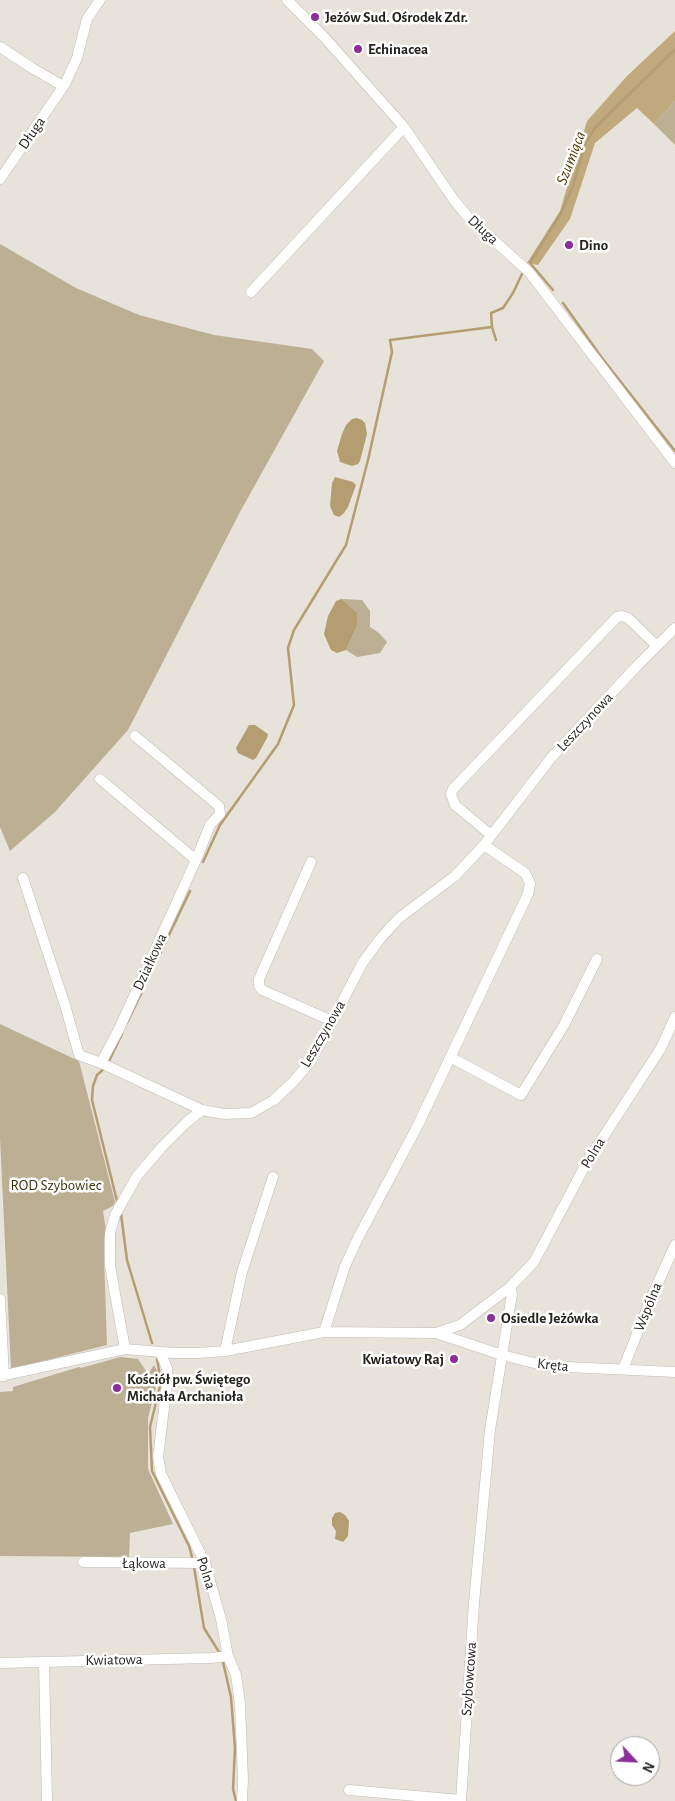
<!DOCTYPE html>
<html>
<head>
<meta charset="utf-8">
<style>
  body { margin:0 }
  #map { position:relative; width:675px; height:1801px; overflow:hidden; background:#e7e3db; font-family:"Alegreya Sans",sans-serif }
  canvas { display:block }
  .north { position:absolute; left:610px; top:1736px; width:50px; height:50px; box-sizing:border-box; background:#fff; border:1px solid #a8a7a6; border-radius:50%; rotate:115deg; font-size:14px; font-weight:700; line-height:20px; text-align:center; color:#252320 }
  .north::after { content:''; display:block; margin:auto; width:18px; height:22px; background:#8b2e99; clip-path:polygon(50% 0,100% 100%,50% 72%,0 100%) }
</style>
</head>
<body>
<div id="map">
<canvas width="675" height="1801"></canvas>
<div class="north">N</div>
</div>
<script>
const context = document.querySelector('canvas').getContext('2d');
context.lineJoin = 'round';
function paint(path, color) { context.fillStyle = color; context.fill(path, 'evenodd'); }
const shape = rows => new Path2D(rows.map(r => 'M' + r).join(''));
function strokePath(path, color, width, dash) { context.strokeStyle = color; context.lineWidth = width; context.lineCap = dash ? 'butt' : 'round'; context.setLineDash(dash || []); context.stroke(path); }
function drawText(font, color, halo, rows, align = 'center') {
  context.font = font + ' "Alegreya Sans",sans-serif'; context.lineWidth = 5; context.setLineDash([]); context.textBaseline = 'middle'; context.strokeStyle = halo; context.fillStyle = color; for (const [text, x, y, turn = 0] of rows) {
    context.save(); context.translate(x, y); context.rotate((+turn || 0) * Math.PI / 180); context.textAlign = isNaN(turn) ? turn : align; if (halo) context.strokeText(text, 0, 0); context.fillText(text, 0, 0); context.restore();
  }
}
paint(shape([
  [675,101,675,145,654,124],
  [0,244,76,288,139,315,214,335,312,349,324,361,240,512,128,730,55,812,10,851,0,827],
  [341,599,362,600,370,611,370,627,379,633,387,642,380,653,357,657,346,650,357,626],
  [0,1024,79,1061,115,1202,113,1206,103,1211,106,1231,104,1238,104,1257,107,1345,11,1369,0,1138],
  [120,1357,138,1359,148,1374,154,1365,157,1371,157,1383,148,1418,148,1469,173,1524,130,1533,129,1557,0,1556,0,1392,13,1391,13,1387,79,1367,81,1368]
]), '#bdaf94');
paint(shape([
  [675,31,675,101,654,124,637,108,595,143,570,219,538,265,527,263,560,211,587,121,627,76]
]), '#c0a97d');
paint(shape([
  [357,418,362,420,365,423,367,434,360,461,358,464,352,466,340,462,337,451,342,434,346,425,352,419],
  [335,477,353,482,356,485,348,507,344,513,339,517,334,515,330,506,332,483],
  [341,599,357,613,357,626,346,650,337,653,331,650,324,634,328,616,336,601],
  [249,725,255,725,268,734,267,738,256,758,253,760,238,753,236,748],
  [340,1512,345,1515,349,1521,348,1536,343,1542,335,1539,336,1531,332,1525,332,1518,335,1513]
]), '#b49d71');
strokePath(shape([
  [553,290,530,263,561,213,573,186,584,147,594,129,675,49],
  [563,303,602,358,675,451],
  [496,340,492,327,491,313,503,308,513,293,522,274],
  [203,862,220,825,278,744,294,705,288,648,294,630,346,545,368,460,392,352,390,340,492,327],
  [127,1023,190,891],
  [108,1063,122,1034],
  [105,1068,97,1075,93,1086,92,1100,117,1201],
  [121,1214,127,1260,152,1343],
  [157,1359,161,1382,150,1427,152,1471,189,1546,192,1557],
  [194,1567,204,1628,219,1652],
  [223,1662,231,1697,235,1748,233,1789,236,1801]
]), '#b49d71', 2.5);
const minor = shape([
  [287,0,325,38,404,127,454,200,468,217,529,272,675,463],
  [0,47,32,68,63,86],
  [0,179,65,84,77,58,87,19,100,0],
  [251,292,404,127],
  [135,736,219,806,220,814,210,825,196,860],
  [100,779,196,860,119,1029,101,1063],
  [491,835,455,805,451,794,453,789,617,617,622,616,628,618,657,646],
  [311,862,259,979,259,986,262,990,332,1021],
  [23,878,65,1005,79,1055,101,1063,202,1110],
  [450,1057,521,1095,564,1025,597,959],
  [0,1299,4,1376],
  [324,1332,345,1266,358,1238,417,1127,528,894,530,883,525,873,484,845],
  [436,1333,502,1355,546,1366,675,1372],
  [125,1349,110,1266,110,1233,115,1215,137,1176,161,1148,187,1122,202,1110,224,1114,251,1113,274,1100,293,1082,311,1061,363,962,380,939,399,918,455,876,484,845,551,758,636,667,675,628],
  [225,1351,242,1272,273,1177],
  [160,1352,167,1368,167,1384,158,1457,161,1474,205,1563,221,1619,228,1656,236,1675,240,1704,243,1779,242,1801],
  [623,1369,652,1296,675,1245],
  [0,1376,125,1349,173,1353,199,1353,225,1351,324,1332,436,1333,460,1325,510,1287,534,1262,587,1162,661,1048,675,1017],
  [83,1562,205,1563],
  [44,1662,47,1801],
  [0,1663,211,1658,228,1656],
  [349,1790,461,1800],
  [461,1801,474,1603,490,1430,512,1294,510,1287]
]);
strokePath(minor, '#bfbbb3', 11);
strokePath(minor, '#fff', 10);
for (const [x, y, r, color] of [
  [315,17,5,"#8b2e99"],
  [358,49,5,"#8b2e99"],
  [569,245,5,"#8b2e99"],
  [491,1318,5,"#8b2e99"],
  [454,1359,5,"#8b2e99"],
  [117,1388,5,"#8b2e99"]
]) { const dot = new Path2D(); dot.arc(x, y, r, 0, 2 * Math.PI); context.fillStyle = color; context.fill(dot); strokePath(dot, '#fff', 2); }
drawText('bold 15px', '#252320', '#fff', [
  ["Jeżów Sud. Ośrodek Zdr.",325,17],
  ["Echinacea",368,49],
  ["Dino",579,245],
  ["Osiedle Jeżówka",501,1318],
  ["Kwiatowy Raj",444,1359,"right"],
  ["Kościół pw. Świętego",127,1379],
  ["Michała Archanioła",127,1396]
], 'left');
drawText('15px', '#252320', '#fff', [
  ["Długa",32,133,-56],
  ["Długa",483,230,43],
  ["Leszczynowa",585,722,-47],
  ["Działkowa",150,962,-65],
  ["Leszczynowa",323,1034,-60],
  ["Polna",593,1153,-59],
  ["Wspólna",648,1307,-68],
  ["Kręta",553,1365,6],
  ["Łąkowa",144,1563],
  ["Polna",206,1573,72],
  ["Kwiatowa",114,1660,-1],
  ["Szybowcowa",469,1679,-86]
]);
drawText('15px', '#41310b', '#fff', [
  ["ROD Szybowiec",56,1185]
]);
drawText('italic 16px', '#523b00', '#fff', [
  ["Szumiąca",571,158,-69]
]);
</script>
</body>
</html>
